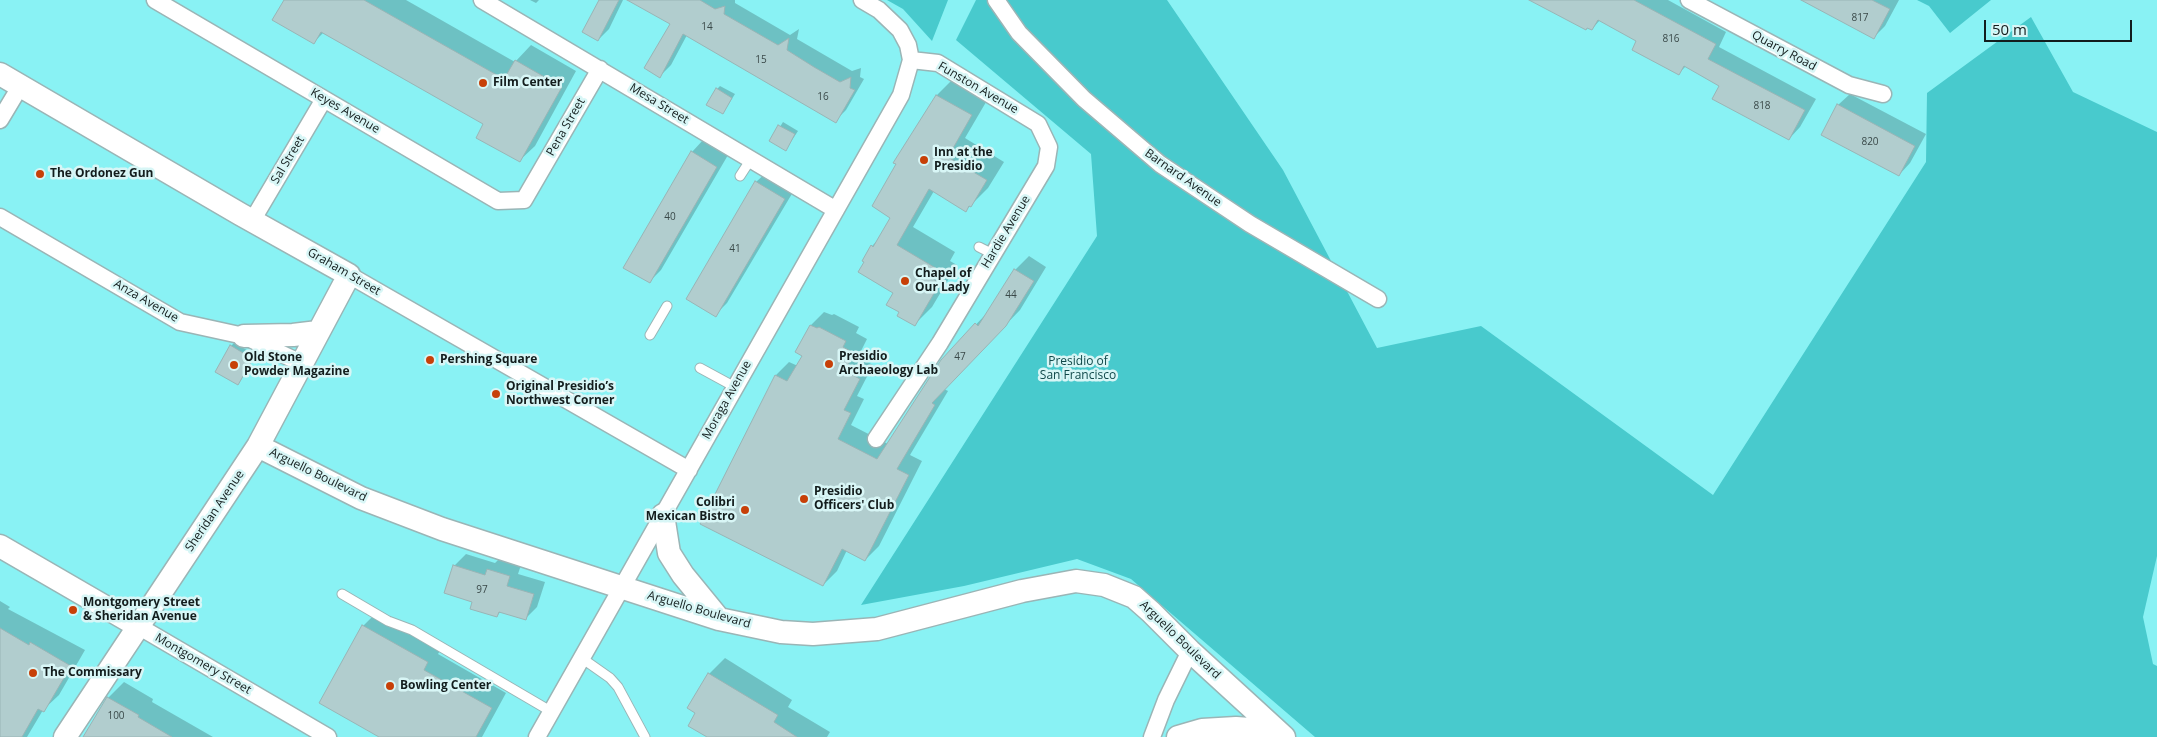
<!DOCTYPE html>
<html>
<head>
<meta charset="utf-8">
<style>
  body { margin:0 }
  #map { position:relative; width:2157px; height:737px; overflow:hidden; background:#d8f6f6; font-family:"Open Sans",sans-serif }
  canvas { display:block }
  .scale { position:absolute; left:1984px; top:20px; width:148px; height:22px; box-sizing:border-box; border:2px solid #131d1d; border-top:0; padding-left:6px; font-size:15px; line-height:18px; white-space:nowrap; color:#131d1d; -webkit-text-stroke:4px #d8f6f6; paint-order:stroke }
</style>
</head>
<body>
<div id="map">
<canvas width="2157" height="737"></canvas>
<div class="scale">50 m</div>
</div>
<script>
const context = document.querySelector('canvas').getContext('2d');
context.lineJoin = 'round';
function paint(path, color) { context.fillStyle = color; context.fill(path, 'evenodd'); }
const shape = rows => new Path2D(rows.map(r => 'M' + r).join(''));
function strokePath(path, color, width, dash) { context.strokeStyle = color; context.lineWidth = width; context.lineCap = dash ? 'butt' : 'round'; context.setLineDash(dash || []); context.stroke(path); }
function drawText(font, color, halo, rows, align = 'center') {
  context.font = font + ' "Open Sans",sans-serif'; context.lineWidth = 5; context.setLineDash([]); context.textBaseline = 'middle'; context.strokeStyle = halo; context.fillStyle = color; for (const [text, x, y, turn = 0] of rows) {
    context.save(); context.translate(x, y); context.rotate((+turn || 0) * Math.PI / 180); context.textAlign = isNaN(turn) ? turn : align; if (halo) context.strokeText(text, 0, 0); context.fillText(text, 0, 0); context.restore();
  }
}
paint(shape([
  [0,0,2157,0,2157,737,0,737]
]), '#89f2f4');
paint(shape([
  [887,0,948,0,932,41,903,9],
  [976,0,1167,0,1283,170,1377,348,1481,326,1713,495,1926,162,1927,93,2031,17,2073,92,2157,132,2157,556,2143,617,2153,664,2157,666,2157,737,1315,737,1131,579,1077,559,964,586,861,605,1097,236,1091,154,956,40],
  [1917,0,1991,0,1950,33,1929,6]
]), '#48cacd');
paint(shape([
  [285,0,406,0,515,62,531,45,576,71,535,146,519,161,485,124,323,33,314,42],
  [530,0,539,0,536,3],
  [601,0,623,0,609,29,598,40],
  [630,0,735,0,735,3,790,35,799,29,797,39,852,71,861,68,860,77,864,79,846,110,835,121,687,35,671,65,660,76,672,24],
  [1541,0,1668,0,1726,32,1719,47,1816,99,1800,127,1789,139,1721,85,1686,66,1679,73,1638,40,1600,20,1592,29],
  [1804,0,1899,0,1885,26,1874,37],
  [954,78,989,97,965,138,1004,162,988,188,966,210,934,191,913,227,955,252,950,261,957,265,932,307,914,325,900,312,895,293,872,246,880,238,892,217,936,96],
  [720,86,735,94,723,113,717,89],
  [1850,94,1926,134,1910,163,1899,175,1838,105],
  [783,122,798,131,786,149,771,141],
  [703,140,728,155,661,270,649,282,692,152],
  [768,171,796,187,727,303,715,315,756,182],
  [1029,256,1046,267,1020,310,944,389,948,391,910,455,922,461,879,546,865,560,847,550,837,571,823,585,776,375,789,362,798,366,804,355,811,325,824,312,832,315,834,314,859,327,856,333,867,339,858,357,873,365,857,396,864,399,851,425,888,444,942,360,988,312,1015,270],
  [234,343,256,355,238,384,231,346],
  [466,554,495,563,500,558,521,565,518,574,545,582,537,607,526,618,501,611,497,616,474,601,454,566],
  [0,601,10,607,8,609,85,650,59,695,43,710,27,737,0,737],
  [378,611,442,647,438,654,506,693,482,737,381,737,363,626],
  [725,658,792,700,788,707,830,732,827,737,709,737,697,713,689,708,709,674],
  [124,682,153,699,152,702,213,737,85,737,108,698]
]), '#0003');
const building = shape([
  [284,0,364,0,504,79,515,60,562,87,520,162,476,138,483,124,321,32,314,44,272,20,284,0],
  [599,0,619,0,598,41,582,32,599,0],
  [627,0,700,0,715,9,725,6,724,14,778,45,789,38,787,50,814,67,840,82,851,77,850,88,855,90,836,123,683,34,660,78,644,68,670,24,627,0],
  [1529,0,1634,0,1716,44,1708,59,1805,110,1789,140,1712,99,1719,86,1684,66,1679,75,1632,50,1636,41,1598,20,1592,30,1587,28,1586,30,1529,0],
  [1801,0,1872,0,1890,9,1874,39,1801,0],
  [716,88,732,98,723,114,706,105,716,88],
  [936,95,972,115,948,157,987,180,971,207,969,206,966,212,929,189,897,245,939,270,933,279,940,283,915,326,897,316,899,312,886,305,893,293,858,272,864,262,862,261,871,245,873,247,890,218,872,206,896,164,893,163,936,95],
  [1837,104,1915,146,1899,176,1821,135,1837,104],
  [778,125,795,134,786,151,769,141,778,125],
  [691,151,717,167,650,283,623,268,691,151],
  [755,181,785,199,716,317,686,299,755,181],
  [1014,269,1034,281,1006,326,932,403,935,405,897,469,909,475,865,561,842,549,823,586,700,524,775,375,787,381,802,356,795,352,810,325,817,328,819,327,846,341,843,347,854,353,845,371,860,379,844,410,851,413,838,439,877,459,941,360,975,323,978,326,1014,269],
  [230,345,253,359,238,385,215,372,230,345],
  [453,565,485,575,487,569,510,576,507,586,534,594,526,620,499,612,497,617,470,609,472,602,444,593,453,565],
  [362,625,428,662,424,670,492,708,476,737,379,737,319,703,362,625],
  [0,628,29,645,30,642,71,666,44,712,38,709,22,737,0,737,0,628],
  [708,673,778,715,774,722,797,737,707,737,688,726,695,713,687,708,708,673],
  [107,697,139,715,138,717,172,737,83,737,107,697]
]);
paint(building, '#b1cdce');
strokePath(building, '#99b5b6', 1);
const lane = shape([
  [740,176,751,159],
  [979,247,993,254],
  [650,335,667,306],
  [700,368,735,387],
  [342,594,388,621,412,630,552,712],
  [583,659,610,678,618,687,645,737]
]);
const street = shape([
  [155,0,498,201,524,200,600,69],
  [482,0,836,210],
  [996,0,1019,33,1084,99,1160,164,1250,224,1378,299],
  [1689,0,1849,85,1883,94],
  [0,120,21,85],
  [0,217,180,322,244,336,301,363],
  [252,221,324,99],
  [349,275,689,470],
  [876,439,940,343,1046,166,1049,147,1038,124,938,63,911,60],
  [138,626,328,737],
  [537,737,901,95,911,60,908,45,900,30,879,10,862,0],
  [1152,737,1166,700,1190,651]
]);
const secondary = shape([
  [0,74,240,214,349,275,258,446,65,737],
  [244,336,293,335,318,332],
  [258,446,361,498,442,529,719,619,781,632,813,634,877,629,1022,591,1076,581,1104,585,1134,597,1151,612,1190,651,1284,737],
  [663,515,669,553,683,575,719,619],
  [0,546,138,626],
  [1178,737,1202,730,1236,728,1277,731]
]);
strokePath(lane, '#9ab5b6', 11);
strokePath(street, '#9ab5b6', 19);
strokePath(secondary, '#9ab5b6', 25);
strokePath(lane, '#fff', 9);
strokePath(street, '#fff', 16);
strokePath(secondary, '#fff', 22);
for (const [x, y, r, color] of [
  [483,83,5,"#c74008"],
  [924,160,5,"#c74008"],
  [40,174,5,"#c74008"],
  [905,281,5,"#c74008"],
  [430,360,5,"#c74008"],
  [829,364,5,"#c74008"],
  [234,365,5,"#c74008"],
  [496,394,5,"#c74008"],
  [804,499,5,"#c74008"],
  [745,510,5,"#c74008"],
  [73,610,5,"#c74008"],
  [33,673,5,"#c74008"],
  [390,686,5,"#c74008"]
]) { const dot = new Path2D(); dot.arc(x, y, r, 0, 2 * Math.PI); context.fillStyle = color; context.fill(dot); strokePath(dot, '#d8f6f6', 2); }
drawText('10px', '#3a4949', null, [
  ["817",1860,18],
  ["14",707,27],
  ["816",1671,39],
  ["15",761,60],
  ["16",823,97],
  ["818",1762,106],
  ["820",1870,142],
  ["40",670,217],
  ["41",735,249],
  ["44",1011,295],
  ["47",960,357],
  ["97",482,590],
  ["100",116,716]
]);
drawText('12px', '#131d1d', '#d8f6f6', [
  ["Quarry Road",1784,51,28],
  ["Funston Avenue",978,88,30],
  ["Mesa Street",659,104,31],
  ["Keyes Avenue",345,111,30],
  ["Pena Street",566,127,-60],
  ["Sal Street",288,160,-59],
  ["Barnard Avenue",1183,178,35],
  ["Hardie Avenue",1006,232,-59],
  ["Graham Street",344,272,30],
  ["Anza Avenue",146,301,30],
  ["Moraga Avenue",727,400,-61],
  ["Arguello Boulevard",318,475,26],
  ["Sheridan Avenue",215,511,-56],
  ["Arguello Boulevard",699,610,16],
  ["Arguello Boulevard",1180,640,44],
  ["Montgomery Street",203,664,30]
]);
drawText('bold 12px', '#131d1d', '#d8f6f6', [
  ["Film Center",493,83],
  ["Inn at the",934,153],
  ["Presidio",934,167],
  ["The Ordonez Gun",50,174],
  ["Chapel of",915,274],
  ["Our Lady",915,288],
  ["Presidio",839,357],
  ["Archaeology Lab",839,371],
  ["Old Stone",244,358],
  ["Powder Magazine",244,372],
  ["Pershing Square",440,360],
  ["Original Presidio’s",506,387],
  ["Northwest Corner",506,401],
  ["Presidio",814,492],
  ["Officers' Club",814,506],
  ["Colibri",735,503,"right"],
  ["Mexican Bistro",735,517,"right"],
  ["Montgomery Street",83,603],
  ["& Sheridan Avenue",83,617],
  ["The Commissary",43,673],
  ["Bowling Center",400,686]
], 'left');
drawText('12px', '#10494a', '#d8f6f6', [
  ["Presidio of",1078,362],
  ["San Francisco",1078,376]
]);
</script>
</body>
</html>
